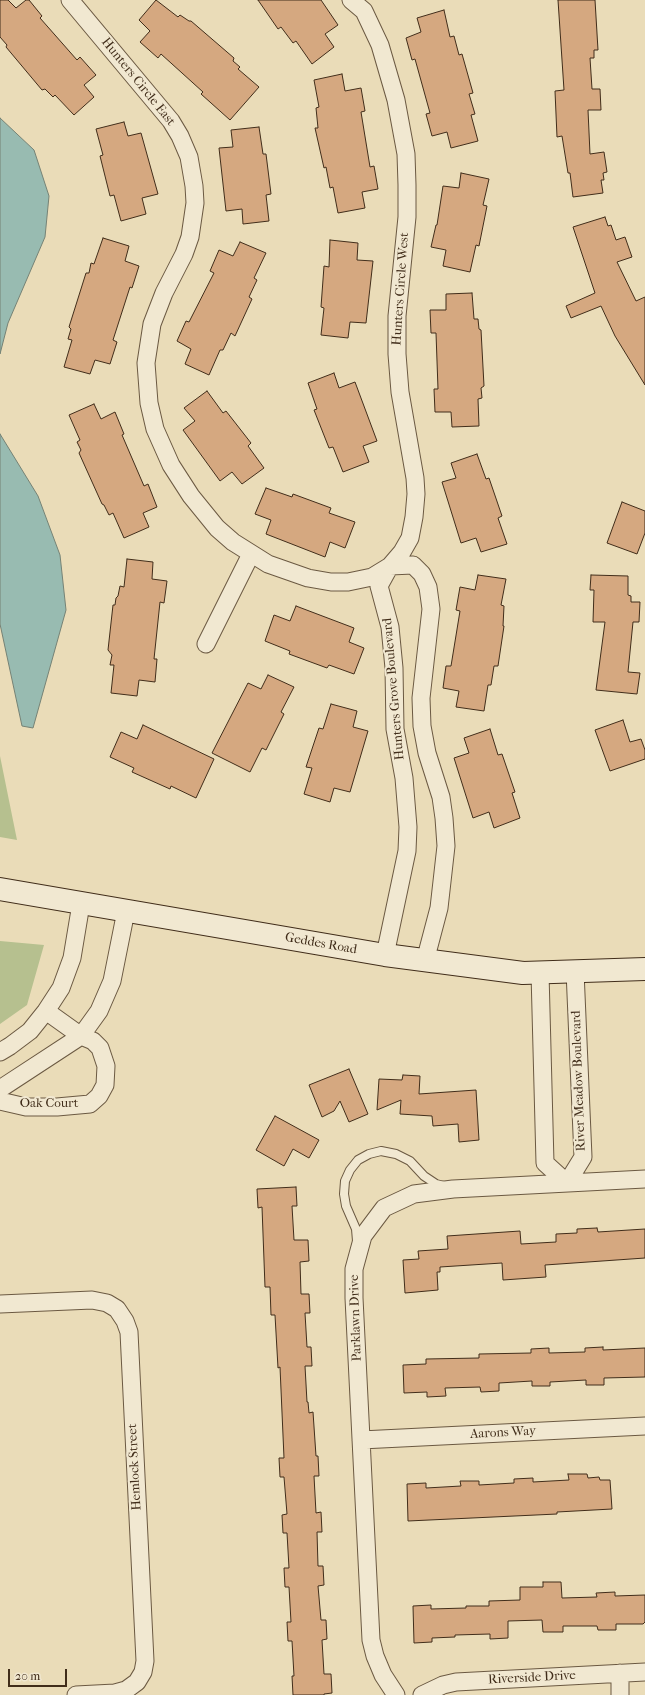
<!DOCTYPE html>
<html>
<head>
<meta charset="utf-8">
<style>
  body { margin:0 }
  #map { position:relative; width:645px; height:1695px; overflow:hidden; background:#eadcb8; font-family:"IM FELL French Canon",serif }
  canvas { display:block }
  .scale { position:absolute; left:8px; top:1669px; width:59px; height:18px; box-sizing:border-box; border:2px solid #412d1a; border-top:0; padding-left:5px; font-size:12px; line-height:14px; white-space:nowrap; color:#412d1a; -webkit-text-stroke:3px #f1e8d1; paint-order:stroke }
</style>
</head>
<body>
<div id="map">
<canvas width="645" height="1695"></canvas>
<div class="scale">20 m</div>
</div>
<script>
const context = document.querySelector('canvas').getContext('2d');
context.lineJoin = 'round';
function paint(path, color) { context.fillStyle = color; context.fill(path, 'evenodd'); }
const shape = rows => new Path2D(rows.map(r => 'M' + r).join(''));
function strokePath(path, color, width, dash) { context.strokeStyle = color; context.lineWidth = width; context.lineCap = dash ? 'butt' : 'round'; context.setLineDash(dash || []); context.stroke(path); }
function drawText(font, color, halo, rows, align = 'center') {
  context.font = font + ' "IM FELL French Canon",serif'; context.lineWidth = 4; context.setLineDash([]); context.textBaseline = 'middle'; context.strokeStyle = halo; context.fillStyle = color; for (const [text, x, y, turn = 0] of rows) {
    context.save(); context.translate(x, y); context.rotate((+turn || 0) * Math.PI / 180); context.textAlign = isNaN(turn) ? turn : align; if (halo) context.strokeText(text, 0, 0); context.fillText(text, 0, 0); context.restore();
  }
}
paint(shape([
  [0,756,17,840,0,837],
  [0,941,44,945,27,1005,0,1024]
]), '#b6c08f');
const water = shape([
  [0,118,34,150,49,196,45,237,8,323,0,354,0,118],
  [0,434,38,496,60,555,66,610,33,728,22,726,0,624,0,434]
]);
paint(water, '#98bbb1');
strokePath(water, '#758275', 1);
const building = shape([
  [0,0,8,0,16,8,26,0,29,0,42,16,40,18,77,60,80,57,96,75,84,85,94,97,74,115,55,95,53,97,45,89,42,90,6,47,7,45,0,37,0,0],
  [156,0,178,17,180,15,189,21,191,21,234,58,233,61,240,67,238,69,259,87,230,120,201,94,203,92,161,54,158,58,140,42,150,31,139,20,156,0],
  [258,0,321,0,338,25,325,34,334,47,312,64,296,41,293,43,281,27,278,29,258,0],
  [558,0,595,0,598,50,594,50,594,58,590,58,592,89,600,89,601,110,588,110,590,154,604,152,607,172,603,173,604,180,601,180,603,193,573,197,570,173,568,173,562,136,557,137,555,91,564,90,558,0],
  [444,10,450,37,454,36,459,55,462,54,473,93,469,94,475,114,471,115,478,141,451,148,447,132,432,136,426,114,430,113,415,59,412,60,406,38,421,32,417,18,444,10],
  [342,74,345,91,361,88,365,111,361,112,370,167,374,166,378,189,362,192,365,208,338,213,333,187,330,188,326,167,324,168,315,128,318,128,316,108,319,107,314,80,342,74],
  [124,122,128,136,141,133,158,194,142,198,146,214,121,221,114,195,110,196,100,156,103,155,96,129,124,122],
  [259,127,263,154,266,154,271,194,266,195,269,221,243,224,242,209,226,211,219,148,233,147,231,130,259,127],
  [461,173,489,179,483,205,487,206,479,246,476,245,470,272,443,266,446,250,431,247,436,225,437,225,443,186,459,188,461,173],
  [605,217,608,226,611,225,616,240,625,237,632,257,617,262,636,301,645,297,645,385,615,336,601,306,571,318,566,306,595,293,573,227,605,217],
  [103,238,129,246,125,261,139,266,132,288,130,287,113,340,117,342,110,364,95,360,90,374,64,367,72,340,68,339,71,329,69,327,86,273,89,273,91,263,94,264,103,238],
  [330,240,358,243,357,260,373,261,366,323,350,322,348,338,321,335,324,308,321,307,324,266,329,267,330,240],
  [240,242,266,253,254,278,257,280,249,297,252,299,235,336,231,333,223,350,220,350,209,375,185,364,191,349,177,341,186,321,189,322,214,273,210,271,219,250,233,256,240,242],
  [472,293,474,319,478,319,479,329,481,330,484,386,481,388,482,398,478,399,479,426,452,427,451,412,435,412,434,389,438,389,436,333,431,333,430,310,446,310,446,294,472,293],
  [334,373,339,388,355,382,377,441,363,446,369,462,343,472,333,447,329,448,314,410,317,409,308,383,334,373],
  [207,391,223,413,226,411,251,443,248,446,264,468,242,484,232,472,220,481,183,430,195,421,184,408,207,391],
  [94,404,101,419,115,412,124,434,122,435,144,486,148,484,157,507,143,513,149,527,124,538,113,513,109,515,104,505,102,504,79,453,81,450,77,442,80,440,69,415,94,404],
  [477,454,486,479,489,478,502,516,498,518,507,544,481,552,476,538,461,543,442,482,456,478,451,463,477,454],
  [266,488,292,497,293,494,331,508,329,513,355,522,345,548,330,542,325,557,266,534,271,520,255,514,266,488],
  [622,502,645,511,645,533,637,554,607,543,622,502],
  [127,559,153,562,152,579,167,581,164,603,160,602,154,659,157,659,155,682,139,680,137,696,111,693,114,665,110,665,112,655,108,650,113,605,115,605,116,598,118,596,120,586,124,587,127,559],
  [478,575,506,579,501,605,504,606,503,626,504,626,498,666,494,666,491,685,488,685,484,711,456,707,459,691,443,688,446,666,451,666,460,611,456,610,460,587,475,590,478,575],
  [591,575,628,576,628,595,631,596,631,602,640,602,639,622,633,622,628,672,640,673,637,694,596,690,605,622,593,622,594,590,590,590,591,575],
  [296,606,354,628,349,642,364,648,354,674,329,665,327,668,289,654,290,651,265,641,274,615,290,621,296,606],
  [268,675,294,687,281,712,284,714,266,750,262,748,250,772,212,753,248,683,261,689,268,675],
  [331,704,357,711,353,727,368,731,350,792,334,788,330,802,304,794,312,768,306,767,319,728,323,729,331,704],
  [623,720,630,742,641,739,645,750,645,759,610,771,595,730,623,720],
  [143,725,214,759,196,798,171,786,170,789,132,772,134,768,110,757,121,732,137,739,143,725],
  [490,729,498,755,502,754,515,792,512,793,520,818,494,828,489,812,473,818,454,758,469,753,464,738,490,729],
  [349,1069,368,1114,349,1122,340,1101,334,1111,322,1117,309,1085,349,1069],
  [403,1075,420,1076,419,1094,476,1090,479,1140,459,1142,458,1124,433,1126,432,1116,400,1114,401,1100,377,1110,379,1079,402,1080,403,1075],
  [275,1116,319,1140,309,1158,293,1149,284,1166,256,1150,275,1116],
  [296,1187,297,1206,292,1206,294,1240,308,1240,309,1261,300,1262,301,1294,309,1294,310,1313,305,1313,307,1347,311,1347,312,1366,305,1366,307,1402,308,1402,309,1413,313,1412,316,1456,318,1456,319,1476,314,1476,316,1513,321,1512,322,1532,317,1532,318,1566,323,1566,324,1585,318,1586,321,1620,326,1620,327,1639,322,1640,324,1674,331,1674,332,1693,324,1694,324,1695,293,1695,292,1676,294,1676,292,1641,288,1641,287,1622,291,1622,289,1587,285,1587,284,1568,289,1568,287,1533,283,1533,282,1515,287,1514,284,1477,280,1477,279,1458,284,1458,280,1367,278,1368,275,1315,271,1315,270,1287,265,1287,262,1207,258,1208,257,1189,296,1187],
  [597,1228,598,1232,645,1229,645,1258,545,1265,546,1277,503,1280,502,1263,440,1267,440,1272,437,1272,438,1290,405,1293,403,1260,419,1259,418,1251,448,1249,447,1236,520,1231,521,1244,556,1242,556,1234,577,1233,577,1229,597,1228],
  [603,1347,603,1350,645,1348,645,1377,604,1378,604,1385,586,1385,586,1380,550,1382,550,1386,532,1386,532,1381,499,1383,499,1391,481,1392,480,1387,445,1388,446,1396,427,1397,427,1392,404,1393,403,1365,426,1364,426,1359,479,1358,479,1354,531,1353,531,1349,549,1348,549,1353,585,1352,585,1348,603,1347],
  [568,1474,587,1474,588,1478,599,1477,600,1480,610,1480,612,1509,557,1512,557,1514,408,1521,407,1484,426,1483,426,1488,461,1486,460,1481,479,1481,479,1485,514,1483,514,1479,533,1478,533,1482,569,1480,568,1474],
  [543,1582,561,1582,562,1598,597,1597,596,1593,615,1592,615,1596,645,1595,645,1622,643,1624,616,1624,616,1630,598,1630,597,1626,563,1626,563,1632,543,1632,542,1620,508,1621,508,1638,490,1639,490,1634,455,1635,455,1637,432,1638,432,1642,414,1643,413,1606,431,1605,431,1609,466,1608,466,1606,489,1606,489,1601,520,1600,520,1587,543,1587,543,1582]
]);
paint(building, '#d5a880');
strokePath(building, '#412d1a', 1);
const lane = shape([
  [357,1241,356,1229,346,1206,344,1194,345,1181,350,1170,358,1160,369,1154,381,1151,396,1154,410,1161,424,1176,436,1184,444,1186]
]);
const street = shape([
  [70,0,171,121,180,136,189,157,194,186,195,203,190,237,184,254,164,293,152,324,146,363,149,403,155,429,171,465,191,496,217,528,233,542,268,564,308,578,331,582,348,582,372,577,390,566,413,565,422,574,428,587,431,609,421,698,422,726,427,753,441,797,444,818,446,846,439,908,425,961],
  [351,0,364,11,380,45,396,100,406,154,407,185,407,217,397,316,397,354,400,392,415,478,416,494,414,517,410,538,402,552,390,566,379,586,390,627,394,668,395,729,404,778,408,827,407,851,385,955],
  [206,644,251,554],
  [540,973,545,1163,567,1183,583,1157,575,971],
  [0,1052,10,1046,30,1031,46,1011,61,988,72,958,81,904],
  [0,1089,81,1036,99,1011,112,981,126,911],
  [0,1101,26,1107,57,1107,90,1104,99,1096,105,1085,106,1066,100,1048,93,1041,81,1036,46,1011],
  [0,1304,92,1300,107,1303,117,1309,125,1321,129,1332,145,1661,143,1672,137,1682,126,1690,115,1693,76,1695],
  [361,1440,645,1426],
  [620,1673,620,1695],
  [396,1695,383,1675,375,1656,371,1640,354,1298,354,1269,363,1236,384,1208,414,1194,453,1189,645,1179],
  [422,1695,443,1685,456,1682,645,1672]
]);
const secondary = shape([
  [0,889,385,955,523,973,645,969]
]);
strokePath(lane, '#6b5942', 10);
strokePath(street, '#6b5942', 19);
strokePath(secondary, '#412d1a', 24);
strokePath(lane, '#f1e8d1', 8);
strokePath(street, '#f1e8d1', 17);
strokePath(secondary, '#f1e8d1', 22);
drawText('13px', '#412d1a', '#f1e8d1', [
  ["Hunters Circle East",138,82,51],
  ["Hunters Circle West",401,289,-86],
  ["Hunters Grove Boulevard",394,689,-95],
  ["Geddes Road",321,944,10],
  ["River Meadow Boulevard",579,1081,-92],
  ["Oak Court",49,1104],
  ["Parklawn Drive",356,1318,-92],
  ["Aarons Way",503,1433,-3],
  ["Hemlock Street",135,1467,-93],
  ["Riverside Drive",532,1678,-3]
]);
</script>
</body>
</html>
